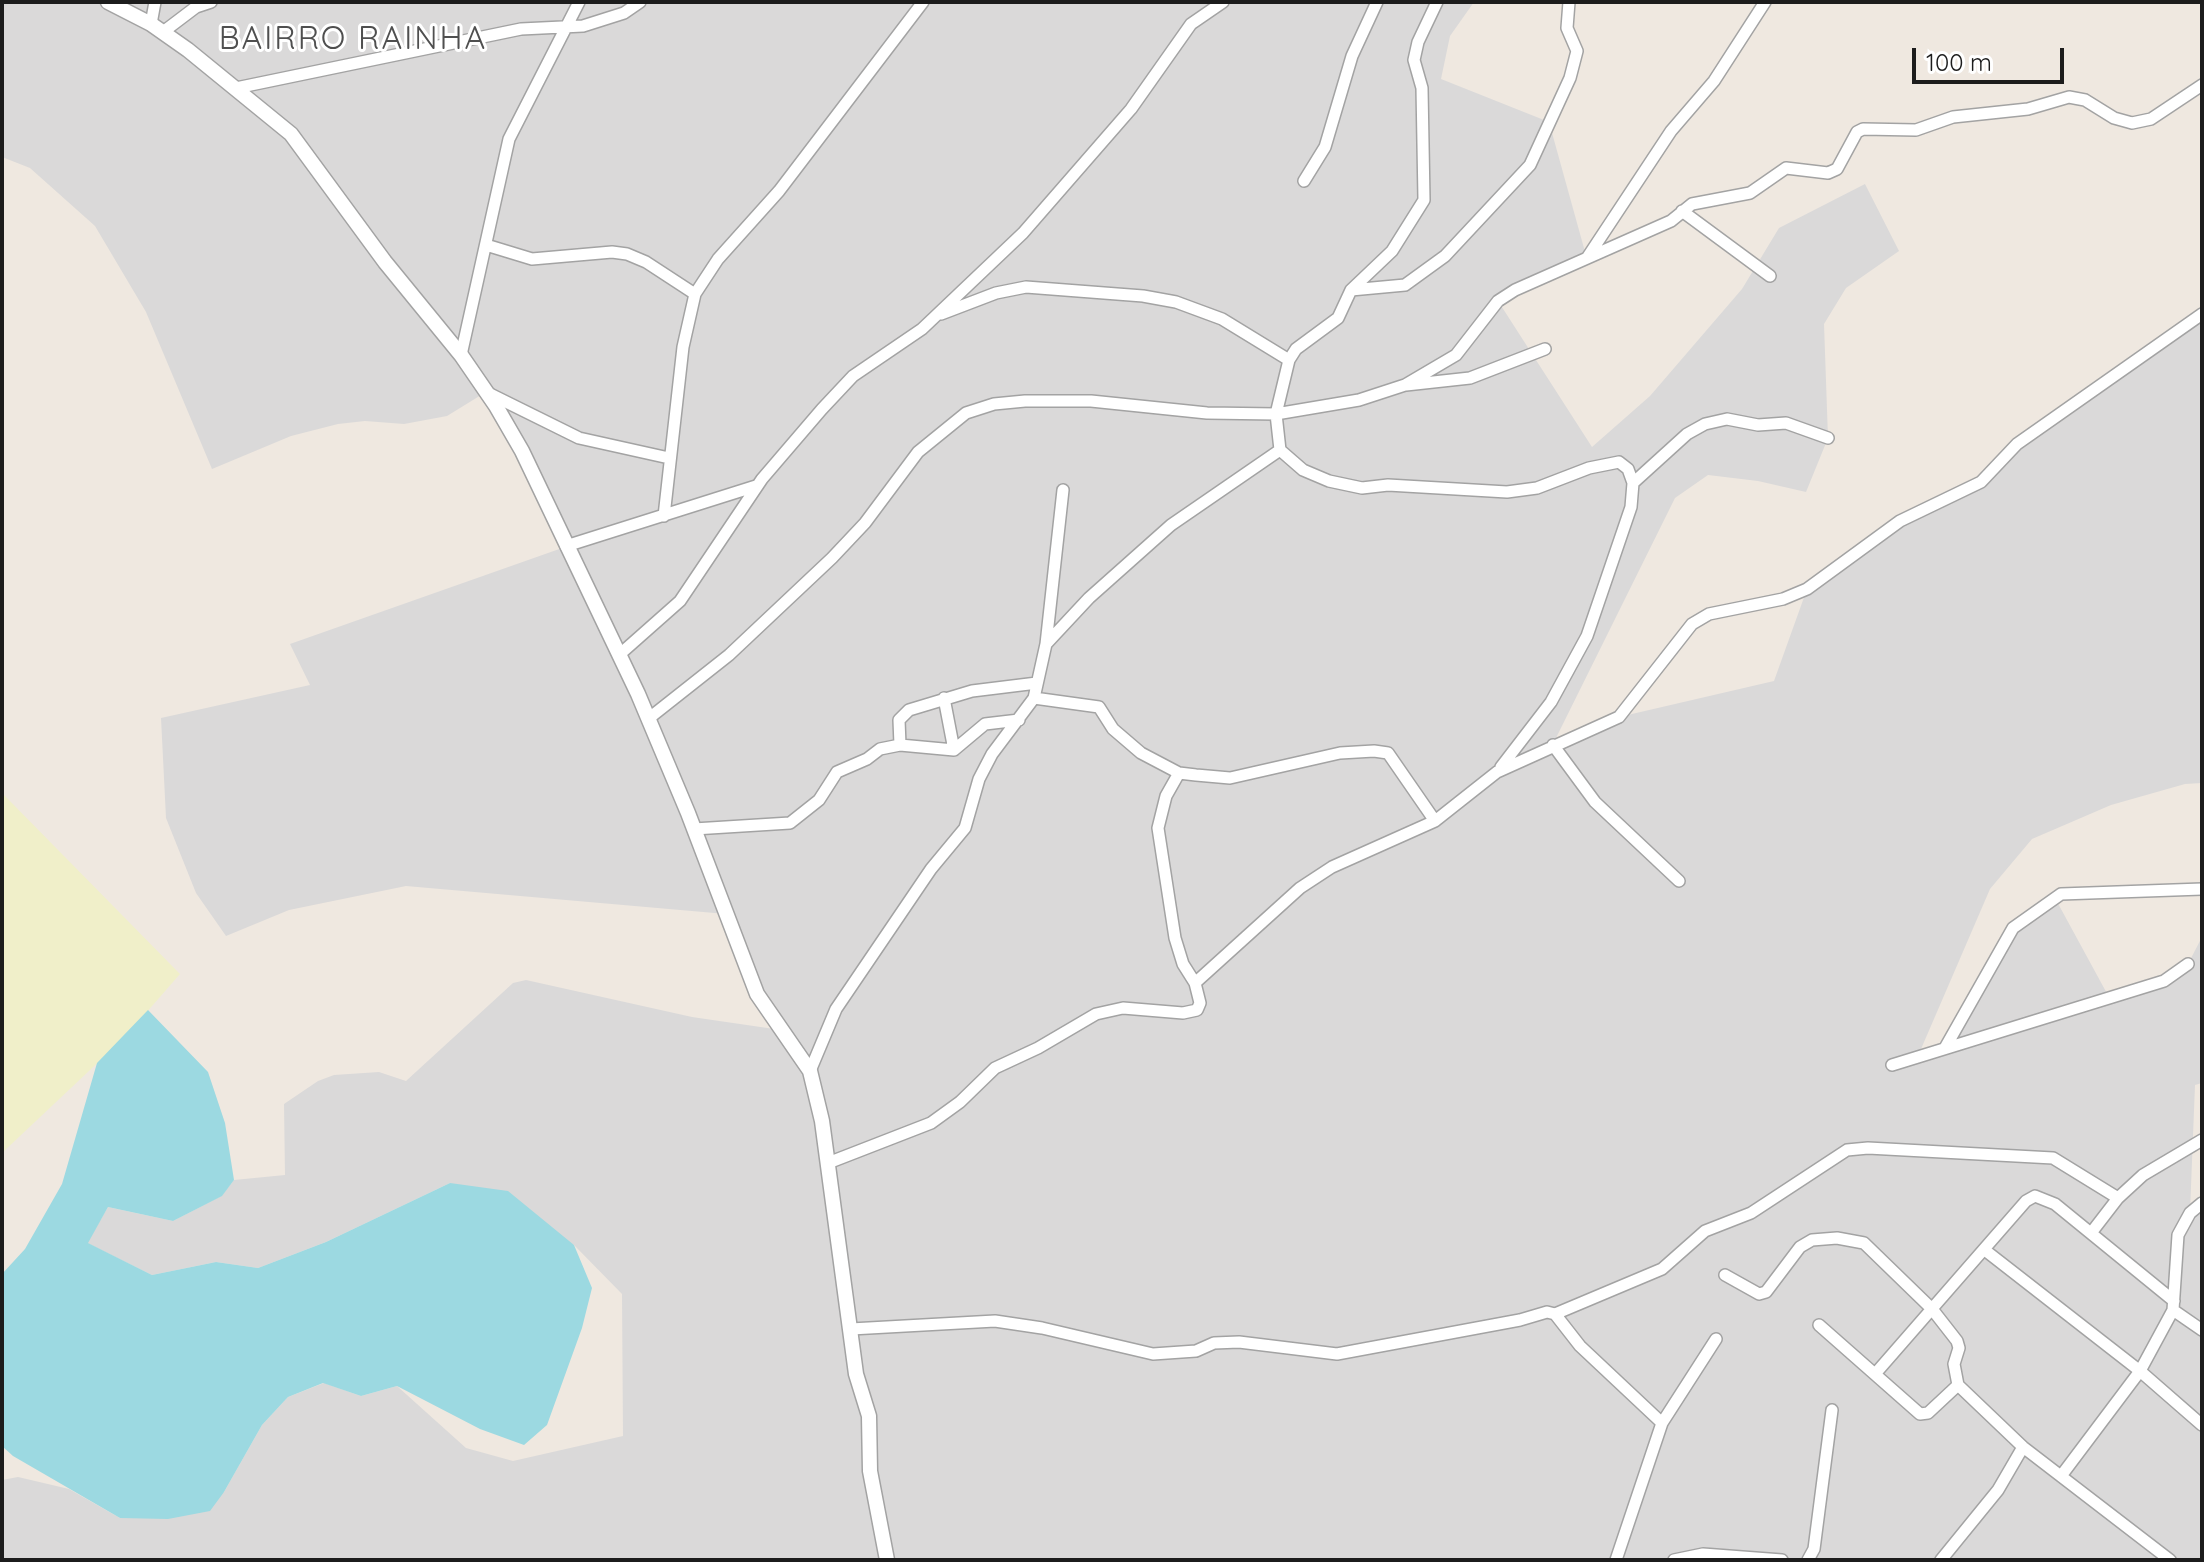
<!DOCTYPE html>
<html>
<head>
<meta charset="utf-8">
<style>
  body { margin:0 }
  #map { position:relative; width:2204px; height:1562px; overflow:hidden; background:#efe8e0; font-family:Quicksand,sans-serif }
  canvas { display:block }
  .frame { position:absolute; inset:0; border:4px solid #1c1c1c; pointer-events:none }
  .scale { position:absolute; left:1912px; top:48px; width:152px; height:36px; box-sizing:border-box; border:4px solid #1c1c1c; border-top:0; padding-left:10px; font-size:24px; line-height:28px; white-space:nowrap; color:#1c1c1c; -webkit-text-stroke:6px #fff; paint-order:stroke }
</style>
</head>
<body>
<div id="map">
<canvas width="2204" height="1562"></canvas>
<div class="frame"></div>
<div class="scale">100 m</div>
</div>
<script>
const context = document.querySelector('canvas').getContext('2d');
context.lineJoin = 'round';
function paint(path, color) { context.fillStyle = color; context.fill(path, 'evenodd'); }
const shape = rows => new Path2D(rows.map(r => 'M' + r).join(''));
function strokePath(path, color, width, dash) { context.strokeStyle = color; context.lineWidth = width; context.lineCap = dash ? 'butt' : 'round'; context.setLineDash(dash || []); context.stroke(path); }
function drawText(font, color, halo, rows, align = 'center') {
  context.font = font + ' Quicksand,sans-serif'; context.lineWidth = 6; context.setLineDash([]); context.textBaseline = 'middle'; context.strokeStyle = halo; context.fillStyle = color; for (const [text, x, y, turn = 0] of rows) {
    context.save(); context.translate(x, y); context.rotate((+turn || 0) * Math.PI / 180); context.textAlign = isNaN(turn) ? turn : align; if (halo) context.strokeText(text, 0, 0); context.fillText(text, 0, 0); context.restore();
  }
}
paint(shape([
  [2,2,1474,2,1450,36,1441,79,1549,122,1587,259,1498,301,1592,447,1650,396,1742,289,1779,228,1865,184,1899,251,1846,288,1824,324,1828,438,1806,492,1758,481,1708,475,1675,498,1553,744,1619,717,1774,681,1807,589,1896,524,1981,482,2005,455,2202,314,2202,783,2185,784,2111,805,2032,839,1990,889,1918,1056,1945,1048,2013,928,2055,898,2110,999,2164,981,2188,964,2202,937,2202,1083,2195,1085,2190,1212,2202,1212,2202,1560,2,1560,2,1480,18,1477,69,1489,120,1518,224,1492,262,1425,288,1397,324,1383,361,1396,397,1386,466,1448,513,1461,623,1436,622,1294,574,1245,450,1183,326,1242,258,1268,216,1262,152,1275,87,1243,108,1207,173,1221,221,1196,234,1180,285,1175,284,1104,318,1081,334,1075,379,1072,406,1081,513,983,526,980,692,1017,781,1030,726,914,406,886,289,910,226,936,196,893,166,818,161,718,310,685,290,644,565,547,486,392,447,416,404,424,365,421,338,424,291,436,212,469,146,312,95,226,30,168,2,157]
]), '#dad9d9');
paint(shape([
  [2,793,180,974,125,1037,2,1153]
]), '#f0efc9');
paint(shape([
  [148,1010,208,1072,225,1123,234,1180,222,1196,173,1221,108,1207,88,1243,152,1275,216,1262,258,1268,326,1242,450,1183,508,1191,574,1245,592,1288,582,1328,547,1425,524,1445,480,1429,397,1386,361,1396,323,1383,288,1397,262,1425,224,1492,210,1511,168,1519,120,1518,13,1456,2,1446,2,1274,25,1249,62,1184,97,1063]
]), '#9cd9e1');
const minor = shape([
  [1437,2,1418,42,1414,60,1422,88,1424,200,1392,251,1351,290,1338,318,1296,349,1289,360,1276,414,1280,450,1303,470,1329,481,1362,488,1388,485,1507,492,1537,488,1589,468,1619,462,1628,469,1633,483,1631,507,1587,636,1551,702,1501,767],
  [151,24,155,2],
  [163,32,196,7,211,2],
  [236,88,521,29,583,26,624,13,640,2],
  [1304,181,1325,147,1352,56,1377,2],
  [1682,211,1770,276],
  [486,245,532,259,612,252,627,254,646,262,695,294],
  [1587,258,1671,131,1714,81,1765,2],
  [1351,290,1405,285,1445,256,1530,165,1570,78,1577,51,1567,28,1569,2],
  [941,314,996,293,1026,287,1143,296,1176,302,1222,319,1289,360],
  [461,355,509,139,579,2],
  [1406,385,1470,378,1545,349],
  [486,392,579,438,669,458],
  [1633,483,1687,434,1705,424,1727,419,1758,425,1786,423,1828,438],
  [664,516,683,347,695,294,718,259,779,191,923,2],
  [566,546,756,486],
  [1047,643,1089,598,1171,525,1280,450],
  [619,655,680,601,762,479,822,409,853,376,922,329,1023,233,1131,109,1191,24,1223,2],
  [944,698,954,750],
  [1034,698,1099,707,1113,729,1141,753,1179,773,1196,775,1230,778,1340,753,1374,751,1388,753,1435,821],
  [648,719,729,655,832,558,865,523,918,452,966,413,994,404,1025,401,1091,401,1207,413,1276,414,1359,400,1405,385,1456,355,1498,301,1515,290,1671,221,1692,204,1750,193,1786,168,1828,173,1837,169,1857,132,1863,129,1916,130,1953,117,2028,109,2069,97,2085,100,2114,118,2132,123,2151,119,2202,85],
  [900,745,899,720,909,710,972,691,1037,683],
  [1553,745,1595,802,1679,881],
  [1179,773,1166,796,1158,828,1175,938,1183,964,1195,983],
  [694,829,790,823,819,800,837,772,867,759,880,749,900,745,954,750,985,724,1019,720],
  [1945,1048,2013,928,2061,894,2202,889],
  [1892,1065,2164,981,2188,964],
  [810,1071,836,1009,931,869,965,828,979,779,992,754,1034,698,1046,644,1063,490],
  [828,1163,931,1123,960,1102,995,1068,1038,1048,1096,1014,1123,1008,1183,1013,1197,1010,1200,1003,1195,983,1300,888,1332,867,1435,821,1497,772,1619,717,1692,624,1709,614,1783,599,1807,589,1900,521,1981,482,2017,444,2202,314],
  [2091,1233,2118,1198,2143,1175,2202,1140],
  [1986,1251,2140,1371,2202,1425],
  [1725,1275,1759,1294,1766,1292,1800,1247,1812,1240,1837,1238,1864,1243,1932,1309,1957,1341,1959,1348,1954,1364,1958,1385,2023,1447,2170,1560],
  [2173,1310,2202,1330],
  [1555,1314,1580,1346,1662,1423],
  [1819,1325,1920,1414,1928,1413,1958,1385],
  [851,1329,995,1321,1042,1328,1153,1354,1196,1351,1214,1343,1239,1342,1337,1354,1520,1320,1547,1312,1555,1314,1662,1269,1705,1231,1751,1213,1847,1150,1868,1148,2053,1158,2118,1198],
  [1875,1374,2026,1201,2035,1196,2055,1204,2174,1301],
  [2061,1476,2140,1371,2173,1310,2178,1235,2190,1213,2202,1203],
  [1616,1560,1662,1423,1716,1339],
  [1674,1560,1703,1554,1782,1560],
  [1808,1560,1814,1549,1832,1410],
  [1941,1560,1998,1490,2023,1447]
]);
const tertiary = shape([
  [108,2,151,24,188,50,291,134,385,262,461,355,496,406,522,451,638,694,688,813,757,994,810,1071,822,1121,856,1374,869,1416,870,1471,887,1560]
]);
strokePath(minor, '#a3a3a3', 14);
strokePath(tertiary, '#a3a3a3', 17);
strokePath(minor, '#fff', 11);
strokePath(tertiary, '#fff', 14);
context.letterSpacing = '2px';
drawText('32px', '#4f4f4f', '#fff', [
  ["BAIRRO RAINHA",353,39]
]);
context.letterSpacing = '0px';
</script>
</body>
</html>
